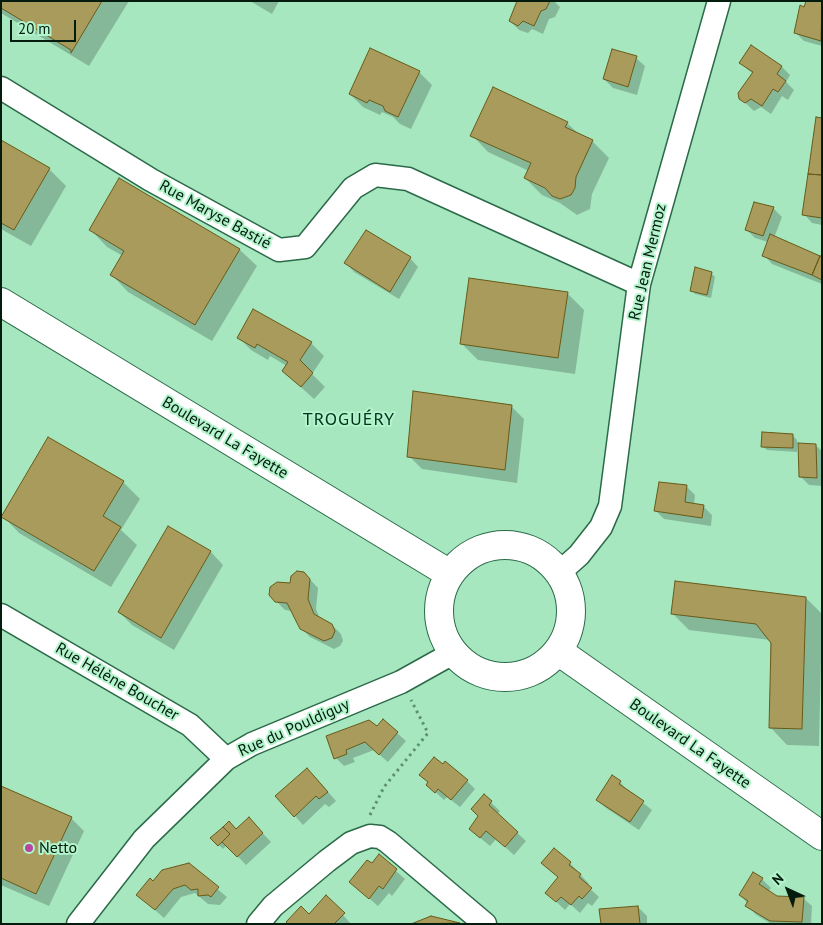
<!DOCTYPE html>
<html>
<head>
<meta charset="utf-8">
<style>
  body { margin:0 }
  #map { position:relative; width:823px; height:925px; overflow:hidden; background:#a6e7bf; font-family:"PT Sans",sans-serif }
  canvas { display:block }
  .frame { position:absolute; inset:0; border:2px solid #031c0e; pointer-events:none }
  .north { position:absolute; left:763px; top:865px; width:50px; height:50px; -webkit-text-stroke:4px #b3f4cc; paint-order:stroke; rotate:317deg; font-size:14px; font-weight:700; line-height:20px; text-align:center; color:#031c0e }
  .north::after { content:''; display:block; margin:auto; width:18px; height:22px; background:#031c0e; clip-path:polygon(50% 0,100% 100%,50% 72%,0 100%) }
  .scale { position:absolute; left:10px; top:20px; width:66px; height:22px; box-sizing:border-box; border:2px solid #031c0e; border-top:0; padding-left:6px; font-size:15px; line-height:18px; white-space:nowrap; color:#031c0e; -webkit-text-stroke:4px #b3f4cc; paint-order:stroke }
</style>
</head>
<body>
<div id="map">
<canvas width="823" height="925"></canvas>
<div class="frame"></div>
<div class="north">N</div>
<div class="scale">20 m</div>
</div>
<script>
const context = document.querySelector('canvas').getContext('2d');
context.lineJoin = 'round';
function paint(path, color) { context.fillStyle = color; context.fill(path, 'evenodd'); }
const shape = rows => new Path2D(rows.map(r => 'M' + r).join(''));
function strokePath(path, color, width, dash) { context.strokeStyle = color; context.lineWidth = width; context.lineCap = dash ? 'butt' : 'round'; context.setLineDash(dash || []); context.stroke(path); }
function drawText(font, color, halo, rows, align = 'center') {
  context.font = font + ' "PT Sans",sans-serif'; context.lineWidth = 4; context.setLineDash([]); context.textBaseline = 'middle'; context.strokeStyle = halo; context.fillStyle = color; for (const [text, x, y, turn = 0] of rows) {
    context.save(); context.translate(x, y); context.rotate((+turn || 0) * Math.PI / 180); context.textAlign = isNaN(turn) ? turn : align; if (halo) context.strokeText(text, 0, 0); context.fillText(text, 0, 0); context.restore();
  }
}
paint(shape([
  [1,1,129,1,89,66,1,13],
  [250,1,279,1,272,14],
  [519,1,554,1,560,7,555,17,549,19,543,34,532,29,528,33,519,30,510,21],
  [822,1,822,46,804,41,795,32,805,8],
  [751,47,782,67,790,75,786,82,794,90,788,100,782,96,771,114,761,107,754,111,740,98,753,74,740,63],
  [636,58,645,66,637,95,613,88,604,79],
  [419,72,432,85,411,129,400,124,393,117,382,112,380,115,363,107,350,94],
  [822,119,822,225,812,223,804,214],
  [567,123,581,136,592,141,609,158,592,194,590,209,577,215,560,203,542,195,525,178,529,171,488,152,472,135],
  [1,141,49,169,66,186,31,246,1,229],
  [119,180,240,250,257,266,212,341,128,292,112,275,123,256,107,247,91,230],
  [773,208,782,217,774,238,822,258,822,284,772,264,764,255,768,242,755,238,746,229],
  [410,258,418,267,399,299,354,272,346,263],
  [711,273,715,277,711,298,695,294,691,290],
  [567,293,584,310,575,374,478,360,461,343],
  [238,337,311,343,324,356,312,374,325,387,314,399,283,371,287,366,270,356,268,360,251,350],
  [511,406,524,419,517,483,422,469,409,456],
  [793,436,797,440,797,452,767,450,762,446],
  [815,445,822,451,822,486,809,485,800,476],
  [123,482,140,499,121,530,137,545,111,587,19,533,3,516],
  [686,486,695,495,694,505,703,506,712,515,711,526,664,519,656,511],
  [169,527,211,552,223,565,174,650,132,625,119,612],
  [304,573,318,588,316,609,320,619,332,625,341,634,343,641,340,646,334,649,310,637,301,628,292,611,285,610,276,601],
  [806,598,822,614,819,746,787,745,771,728,770,640,689,630,672,613],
  [369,721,377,728,397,733,406,741,388,762,374,750,353,758,355,762,344,766,336,758],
  [316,778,336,801,329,807,325,804,303,825,295,816],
  [467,781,475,789,460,807,447,797,444,800,428,785],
  [620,782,628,791,652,810,639,830,606,808,597,800],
  [1,788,71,818,84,831,49,906,1,885],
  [484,796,500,811,497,814,526,841,514,855,496,839,490,846,479,837,480,816],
  [249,819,271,842,246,865,227,845,223,849,212,838,236,831],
  [379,856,405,879,392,896,389,893,378,906,350,882],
  [542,863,570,863,589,884,587,886,599,897,592,906,588,903,580,913,570,904,565,910,547,893,559,878],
  [188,865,227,897,220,905,208,904,195,893,181,897,164,918,138,895,153,882],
  [762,879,771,888,768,892,777,897,803,898,812,906,811,924,771,924,755,914,741,895],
  [327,897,351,924,290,924,309,915],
  [638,907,647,916,647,924,602,924]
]), '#0003');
const building = shape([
  [1,1,102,1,71,53,71,50,1,8,1,1],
  [517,1,550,1,546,9,541,11,534,26,523,21,518,26,509,21,517,1],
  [806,1,822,1,821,41,794,33,800,5,804,7,806,1],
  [751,45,782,66,777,74,786,81,778,92,773,89,762,106,751,99,745,103,739,99,738,93,753,72,739,63,751,45],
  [370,48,420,71,398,117,385,111,383,106,369,100,367,103,349,94,370,48],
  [612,49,637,56,628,87,603,79,612,49],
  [493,87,568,122,565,127,593,140,576,177,575,188,571,195,560,199,552,196,545,188,524,178,531,163,470,136,493,87],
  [816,117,822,118,822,175,808,174,816,117],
  [1,140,50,168,14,230,1,223,1,140],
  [808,174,822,175,822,218,802,215,808,174],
  [119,178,240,249,195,325,110,275,124,251,89,230,119,178],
  [754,202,774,207,763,236,745,230,754,202],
  [366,230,411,257,390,292,344,263,366,230],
  [770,234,820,256,812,275,762,256,770,234],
  [820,256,822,256,822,280,812,275,820,256],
  [695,267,712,272,707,295,690,291,695,267],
  [469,278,568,292,558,358,460,344,469,278],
  [253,309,312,342,300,360,313,373,301,387,282,371,288,362,257,344,255,348,237,338,253,309],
  [413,391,512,405,505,470,407,457,413,391],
  [762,432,793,434,793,448,761,447,762,432],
  [48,437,124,481,103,516,121,527,94,571,1,517,48,437],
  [798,443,816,444,817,478,799,477,798,443],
  [659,482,687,485,685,502,704,505,702,518,654,511,659,482],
  [168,526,211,551,161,638,118,612,168,526],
  [297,571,304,572,310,579,308,599,314,614,332,624,335,631,332,638,324,641,300,629,287,603,275,602,269,595,270,587,277,582,290,583,291,576,297,571],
  [675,581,806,597,802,729,769,728,771,643,756,624,671,614,675,581],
  [383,719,398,732,379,755,365,742,346,750,347,754,334,759,326,736,369,720,377,726,383,719],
  [434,757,443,764,445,761,468,780,451,800,438,789,435,793,426,785,428,782,419,775,434,757],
  [307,768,328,792,319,799,316,796,294,817,275,796,307,768],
  [612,775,621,781,619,784,644,801,630,822,596,800,612,775],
  [1,786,72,817,36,894,1,878,1,786],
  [484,794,492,801,489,805,518,832,505,847,486,831,480,838,469,829,478,816,471,809,484,794],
  [249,817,263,833,237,857,222,842,230,834,223,827,229,821,236,829,249,817],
  [223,827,230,834,218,846,210,838,223,827],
  [554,848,571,862,569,865,581,874,579,877,592,888,582,899,579,896,571,905,561,897,556,902,545,893,558,877,541,863,554,848],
  [379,854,397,869,383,889,379,886,369,899,349,882,367,860,372,863,379,854],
  [189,863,219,887,211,897,208,895,198,896,198,889,191,890,185,885,173,889,155,910,136,895,150,878,153,881,162,870,189,863],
  [753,872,763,878,759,884,777,896,804,897,802,922,770,921,745,906,748,901,739,895,753,872],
  [326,895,345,913,334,924,288,924,286,922,301,906,309,914,326,895],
  [638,906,640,924,601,924,599,909,638,906],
  [431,916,460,923,411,924,431,916]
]);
paint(building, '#a89b5b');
strokePath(building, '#685a18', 1);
const street = shape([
  [1,88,151,180,279,250,305,247,353,188,375,175,408,179,639,284],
  [560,572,579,555,601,527,610,506,639,284,719,1],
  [1,615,190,725,226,759],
  [78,924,144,839,226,759,252,744,401,682,453,653],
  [258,924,273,906,327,861,351,843,370,836,380,837,388,842,485,924]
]);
const secondary = shape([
  [1,302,450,574],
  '439 611a66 66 0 1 1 132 0a66 66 0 1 1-132 0Z',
  [558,651,822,836]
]);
strokePath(street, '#2b6a48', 25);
strokePath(secondary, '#2b6a48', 30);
strokePath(shape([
  [370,815,384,787,428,733,411,700]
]), '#5f8f72', 3, [2.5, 4]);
strokePath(street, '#fff', 22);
strokePath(secondary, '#fff', 28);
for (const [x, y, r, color] of [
  [29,848,5,"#b8459f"]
]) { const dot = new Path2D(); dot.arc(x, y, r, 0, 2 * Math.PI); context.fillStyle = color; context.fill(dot); strokePath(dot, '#b3f4cc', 2); }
drawText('16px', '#031c0e', '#b3f4cc', [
  ["Rue Maryse Bastié",215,215,29],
  ["Rue Jean Mermoz",648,262,-77],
  ["Boulevard La Fayette",225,438,31],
  ["Rue Hélène Boucher",117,682,30],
  ["Rue du Pouldiguy",294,728,-24],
  ["Boulevard La Fayette",690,744,35]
]);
drawText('16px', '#031c0e', '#b3f4cc', [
  ["Netto",39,848]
], 'left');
context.letterSpacing = '1px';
drawText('18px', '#00331b', '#b3f4cc', [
  ["TROGUÉRY",349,420]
]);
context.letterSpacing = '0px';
</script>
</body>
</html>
